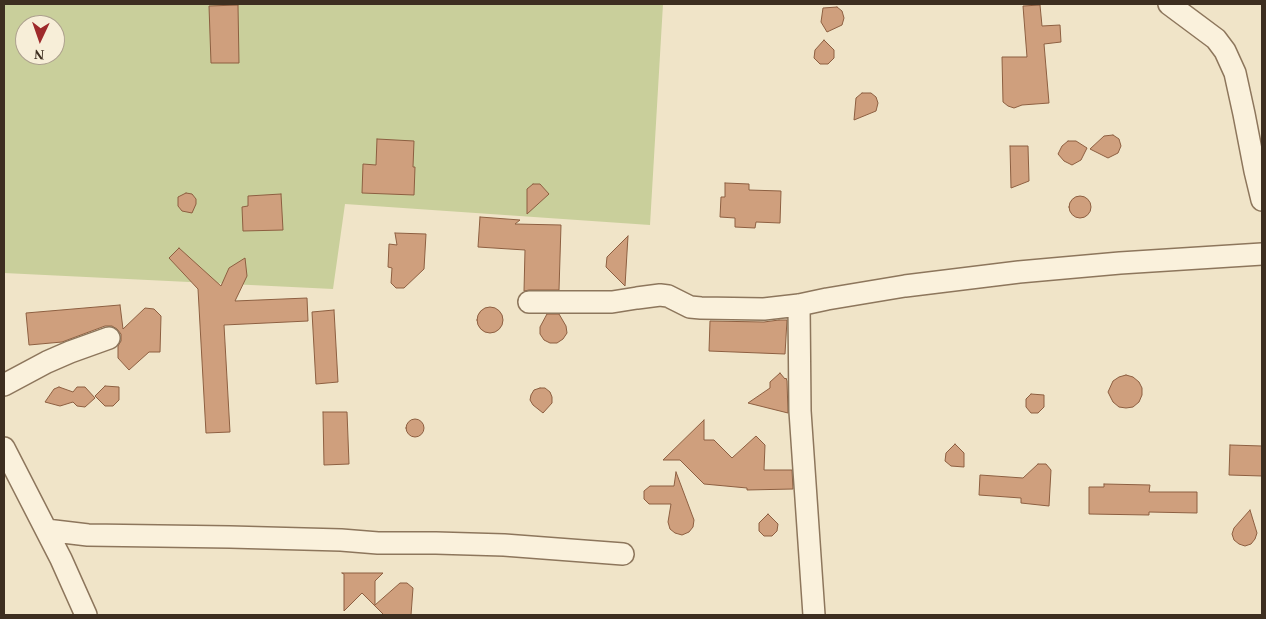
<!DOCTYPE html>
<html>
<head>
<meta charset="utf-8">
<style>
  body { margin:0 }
  #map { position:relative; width:1266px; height:619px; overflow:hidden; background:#f0e4c8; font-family:"Times New Roman",serif }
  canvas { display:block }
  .frame { position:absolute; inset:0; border:5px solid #3d2e20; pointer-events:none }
  .north { position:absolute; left:15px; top:15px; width:50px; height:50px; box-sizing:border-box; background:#f7eed8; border:1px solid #ada18e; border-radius:50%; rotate:183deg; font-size:14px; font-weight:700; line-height:20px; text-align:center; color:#3d2e20 }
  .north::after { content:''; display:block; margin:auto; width:18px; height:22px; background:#9e2a2b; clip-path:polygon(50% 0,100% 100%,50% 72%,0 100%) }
</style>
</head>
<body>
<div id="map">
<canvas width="1266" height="619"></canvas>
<div class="frame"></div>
<div class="north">N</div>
</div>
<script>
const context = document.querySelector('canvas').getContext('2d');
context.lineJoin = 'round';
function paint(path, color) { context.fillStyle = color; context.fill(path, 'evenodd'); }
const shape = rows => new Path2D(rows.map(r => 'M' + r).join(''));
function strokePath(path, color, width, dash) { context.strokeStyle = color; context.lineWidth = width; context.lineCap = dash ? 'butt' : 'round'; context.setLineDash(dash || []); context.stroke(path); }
paint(shape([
  [4,4,663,4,650,225,345,204,333,289,4,273],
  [25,25,55,25,55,55,25,55]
]), '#c9cf9b');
const building = shape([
  [238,5,239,63,211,63,209,6,238,5],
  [1040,5,1042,26,1060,25,1061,42,1044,44,1049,103,1022,105,1014,108,1008,106,1003,102,1002,57,1027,57,1023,6,1040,5],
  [837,7,842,11,844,18,842,25,827,32,821,22,823,8,837,7],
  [824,40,834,50,834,58,828,64,820,64,814,58,815,50,824,40],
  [862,93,871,93,876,97,878,103,876,111,854,120,856,98,862,93],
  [1113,135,1119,139,1121,146,1118,153,1108,158,1090,149,1104,136,1113,135],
  [377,139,414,141,413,167,415,167,414,195,362,193,363,164,376,165,377,139],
  [1068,141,1076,141,1087,148,1081,160,1072,165,1064,161,1058,154,1062,146,1068,141],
  [1010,146,1028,146,1029,181,1011,188,1010,146],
  [725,183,749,184,749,190,781,191,780,223,756,222,755,228,735,227,735,218,720,217,721,197,725,197,725,183],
  [533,184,540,184,549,194,527,214,527,189,533,184],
  [186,193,192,194,196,199,196,204,192,213,182,211,178,206,178,197,186,193],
  [281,194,283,230,243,231,242,207,248,206,248,196,281,194],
  '1069 207a11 11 0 1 1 22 0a11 11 0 1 1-22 0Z',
  [480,217,520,220,515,224,561,225,559,290,529,290,524,291,525,250,478,247,480,217],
  [395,233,426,234,424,269,404,288,396,288,391,283,392,268,388,267,389,244,397,245,395,233],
  [628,236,625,286,606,267,607,257,628,236],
  [179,248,221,286,229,268,245,258,247,276,235,301,307,298,308,321,224,325,230,432,206,433,198,289,169,258,179,248],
  [120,305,123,329,145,308,154,309,161,316,160,352,149,352,129,370,118,358,118,346,121,341,121,334,117,329,112,326,105,326,62,342,29,345,26,313,120,305],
  '477 320a13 13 0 1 1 26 0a13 13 0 1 1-26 0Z',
  [334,310,338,382,316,384,312,312,334,310],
  [547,314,559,314,566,326,567,333,563,339,557,343,550,343,544,340,540,334,540,327,547,314],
  [779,320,787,320,785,354,709,351,710,321,764,322,779,320],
  [780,373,785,379,786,378,787,381,788,413,748,403,770,388,770,382,780,373],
  [1126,375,1133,377,1139,382,1142,388,1142,395,1139,402,1133,407,1126,408,1119,407,1113,402,1108,392,1113,381,1119,377,1126,375],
  [105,386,119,387,119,400,113,406,105,406,95,396,105,386],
  [59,387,73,392,77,387,85,387,95,398,85,407,77,406,73,402,60,406,45,402,54,389,59,387],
  [540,388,545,388,550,392,552,397,552,403,543,413,533,405,530,400,531,395,534,390,540,388],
  [1031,394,1044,395,1044,407,1038,413,1031,413,1026,407,1026,399,1031,394],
  [323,412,347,412,349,464,324,465,323,412],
  '406 428a9 9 0 1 1 18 0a9 9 0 1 1-18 0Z',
  [704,420,704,440,714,440,732,458,756,436,765,445,764,470,792,470,793,489,747,490,747,488,704,484,680,460,663,460,704,420],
  [955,444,964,453,964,467,951,466,945,461,946,453,955,444],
  [1230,445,1262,446,1262,476,1229,475,1230,445],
  [1038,464,1046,464,1051,470,1049,506,1021,503,1021,498,979,495,980,475,1023,478,1038,464],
  [676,472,694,520,693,527,689,532,682,535,675,533,670,529,668,522,671,504,649,504,644,499,644,491,650,486,674,486,676,472],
  [1104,484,1150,485,1149,492,1197,492,1197,513,1149,512,1149,515,1089,514,1089,487,1104,487,1104,484],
  [1250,510,1257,533,1255,539,1251,544,1245,546,1239,544,1234,540,1232,534,1234,528,1250,510],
  [768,514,778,524,777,531,772,536,764,536,759,531,759,523,768,514],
  [342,573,383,573,375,581,375,605,400,583,407,583,413,588,411,615,384,615,362,593,344,611,344,574,342,573]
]);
paint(building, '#cf9f7d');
strokePath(building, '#8d5f41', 1);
const minor = shape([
  [1169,4,1216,39,1225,51,1235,73,1244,114,1255,171,1262,200],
  [529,302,612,302,637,298,660,295,668,296,690,307,701,308,764,309,799,305,827,299,905,286,1019,272,1120,263,1262,254],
  [799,305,800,411,814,615],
  [4,385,47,362,70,352,109,338],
  [4,448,61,559,86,615],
  [46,530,88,535,230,537,341,540,378,543,436,543,504,545,623,554]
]);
strokePath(minor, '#8d765c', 24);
strokePath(minor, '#faf1dc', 21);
</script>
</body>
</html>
